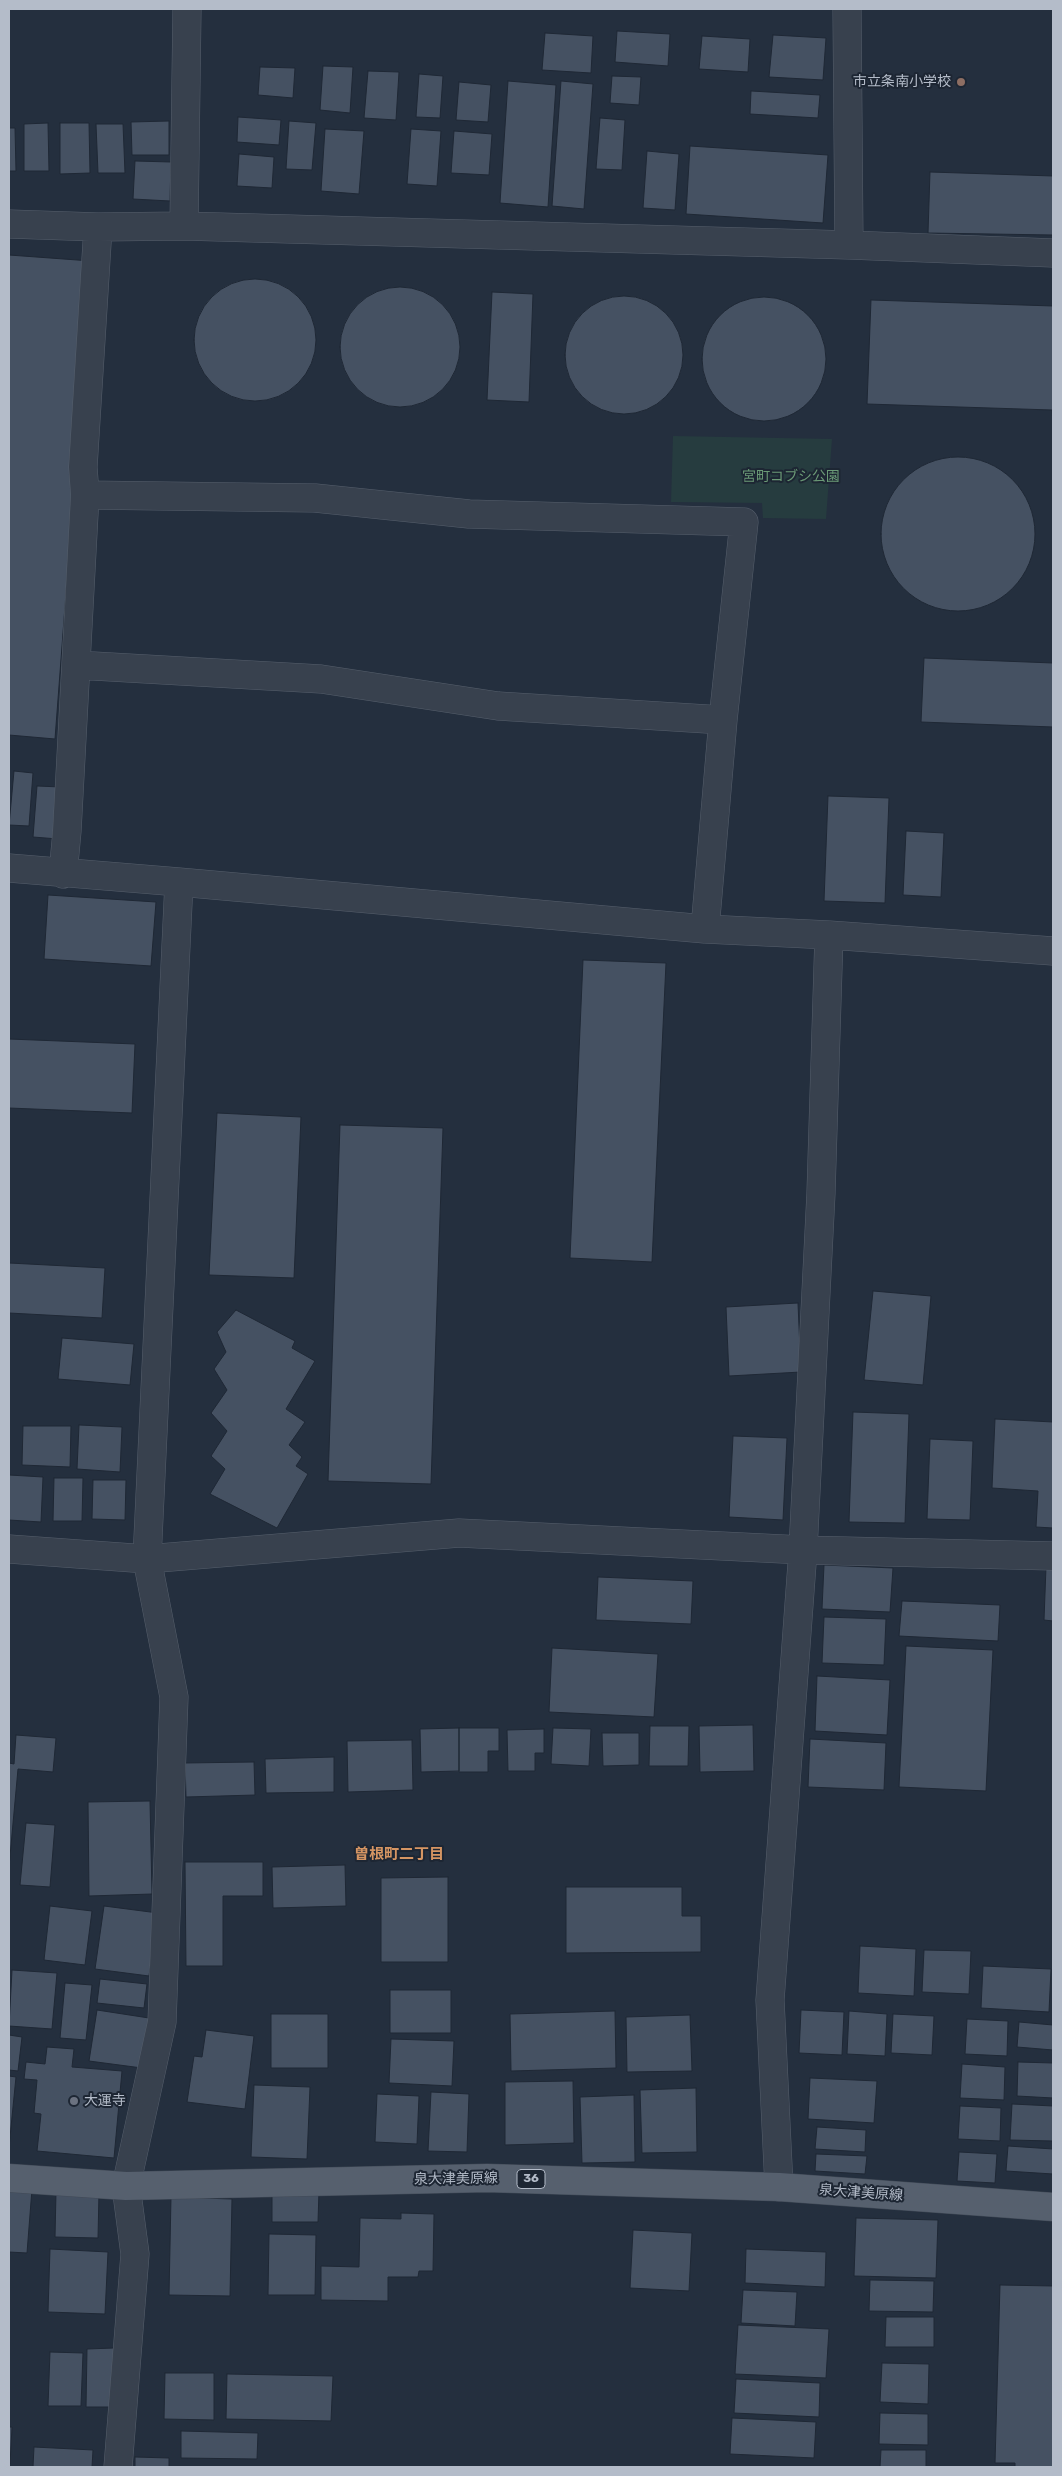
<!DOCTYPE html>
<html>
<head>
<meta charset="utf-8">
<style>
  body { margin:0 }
  #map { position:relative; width:1062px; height:2476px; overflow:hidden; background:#242f3e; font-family:Rubik,sans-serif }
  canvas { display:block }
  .frame { position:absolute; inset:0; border:10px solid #b4bcc9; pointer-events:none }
</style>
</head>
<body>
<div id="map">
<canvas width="1062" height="2476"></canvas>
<div class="frame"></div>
</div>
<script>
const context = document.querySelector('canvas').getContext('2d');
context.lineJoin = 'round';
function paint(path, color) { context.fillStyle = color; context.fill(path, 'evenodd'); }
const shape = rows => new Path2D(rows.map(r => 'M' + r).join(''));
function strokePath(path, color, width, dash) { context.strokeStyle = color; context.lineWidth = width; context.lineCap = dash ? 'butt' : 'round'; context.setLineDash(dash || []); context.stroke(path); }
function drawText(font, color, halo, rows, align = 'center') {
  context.font = font + ' Rubik,"Noto Sans JP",sans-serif'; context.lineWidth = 4; context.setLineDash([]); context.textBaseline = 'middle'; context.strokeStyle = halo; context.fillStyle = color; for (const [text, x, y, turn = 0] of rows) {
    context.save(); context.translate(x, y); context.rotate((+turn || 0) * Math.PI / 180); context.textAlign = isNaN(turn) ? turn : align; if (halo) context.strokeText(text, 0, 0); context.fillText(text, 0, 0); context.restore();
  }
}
paint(shape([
  [673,436,832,439,826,519,763,518,762,503,671,502]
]), '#263c3f');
const building = shape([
  [617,31,670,34,668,66,615,62,617,31],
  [545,33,593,36,591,73,542,70,545,33],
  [773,35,826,38,823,80,769,77,773,35],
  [702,36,750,39,748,72,699,69,702,36],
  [323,66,353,67,350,113,320,110,323,66],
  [260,67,295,68,293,98,258,95,260,67],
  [368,71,399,72,396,120,364,118,368,71],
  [419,74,443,76,440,118,416,117,419,74],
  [612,76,641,77,639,105,610,103,612,76],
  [508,81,556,85,548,207,500,203,508,81],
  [561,81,593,84,584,209,552,206,561,81],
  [459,82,491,85,488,122,456,120,459,82],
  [751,91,820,95,818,118,750,114,751,91],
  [238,117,281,120,279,145,237,142,238,117],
  [600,118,625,120,622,170,596,169,600,118],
  [169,121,169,155,132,155,131,122,169,121],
  [289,121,316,123,312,170,286,169,289,121],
  [48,123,49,171,24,171,24,124,48,123],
  [60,123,89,123,90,173,60,174,60,123],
  [96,124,123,124,125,173,98,173,96,124],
  [9,128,15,128,16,171,9,171,9,128],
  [325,129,364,131,359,194,321,191,325,129],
  [411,129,441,131,437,186,407,184,411,129],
  [454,131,492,134,489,175,451,173,454,131],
  [690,146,828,155,823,223,686,214,690,146],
  [647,151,679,154,675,210,643,208,647,151],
  [239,154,274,157,272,188,237,186,239,154],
  [135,161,171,162,170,201,133,199,135,161],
  [930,172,1053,176,1053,235,928,233,930,172],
  [9,255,91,261,55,739,9,735,9,255],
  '194 340a61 61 0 1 1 122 0a61 61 0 1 1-122 0Z',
  '340 347a60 60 0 1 1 120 0a60 60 0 1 1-120 0Z',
  [492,292,533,294,529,402,487,400,492,292],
  '565 355a59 59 0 1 1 118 0a59 59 0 1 1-118 0Z',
  '702 359a62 62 0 1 1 124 0a62 62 0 1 1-124 0Z',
  [871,300,1053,306,1053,423,1052,410,867,404,871,300],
  '881 534a77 77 0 1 1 154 0a77 77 0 1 1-154 0Z',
  [924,658,1053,663,1053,727,921,722,924,658],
  [14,771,33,773,29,826,9,825,14,771],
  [37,786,61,787,58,839,33,837,37,786],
  [828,796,889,798,885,903,824,901,828,796],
  [906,831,944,833,941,897,903,895,906,831],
  [48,895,156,902,151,966,44,959,48,895],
  [583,960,666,963,652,1262,570,1258,583,960],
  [9,1039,135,1044,132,1113,9,1108,9,1039],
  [217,1113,301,1117,294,1278,209,1275,217,1113],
  [340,1125,443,1128,431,1484,328,1481,340,1125],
  [9,1263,105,1268,102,1318,9,1313,9,1263],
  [873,1291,931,1296,923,1385,864,1380,873,1291],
  [798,1303,801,1372,729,1376,726,1307,798,1303],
  [236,1310,295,1341,292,1348,315,1361,286,1409,305,1422,289,1445,302,1457,296,1466,308,1474,277,1528,210,1494,225,1469,211,1456,227,1431,211,1413,227,1390,214,1369,226,1352,217,1332,236,1310],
  [62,1338,134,1344,130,1385,58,1379,62,1338],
  [853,1412,909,1414,905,1523,849,1522,853,1412],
  [995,1419,1053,1422,1053,1528,1036,1527,1038,1491,992,1488,995,1419],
  [79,1425,122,1427,120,1472,77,1469,79,1425],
  [23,1426,71,1426,70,1467,22,1465,23,1426],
  [733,1436,787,1438,783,1520,729,1517,733,1436],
  [930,1439,973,1441,970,1520,927,1519,930,1439],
  [9,1475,43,1477,41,1522,9,1520,9,1475],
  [54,1478,83,1478,82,1521,53,1521,54,1478],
  [93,1480,126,1480,125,1520,92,1519,93,1480],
  [824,1565,893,1568,890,1612,822,1609,824,1565],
  [1046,1567,1053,1567,1053,1621,1044,1620,1046,1567],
  [598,1577,693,1581,691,1624,596,1620,598,1577],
  [902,1601,1000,1605,998,1641,899,1636,902,1601],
  [824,1617,886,1619,884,1665,822,1663,824,1617],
  [906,1646,993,1650,986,1791,899,1787,906,1646],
  [552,1648,658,1654,654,1717,549,1712,552,1648],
  [817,1676,890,1680,887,1735,815,1731,817,1676],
  [753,1725,754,1771,700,1772,699,1726,753,1725],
  [650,1726,689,1726,688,1766,649,1766,650,1726],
  [459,1728,459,1771,421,1772,420,1729,459,1728],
  [459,1728,499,1728,499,1751,488,1751,488,1772,459,1772,459,1728],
  [553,1728,591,1729,589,1766,551,1764,553,1728],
  [544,1729,544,1753,535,1753,535,1771,508,1771,507,1730,544,1729],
  [602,1733,639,1733,639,1765,603,1766,602,1733],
  [16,1735,56,1738,53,1772,18,1769,9,1867,9,1763,14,1764,16,1735],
  [810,1739,886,1743,884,1790,808,1787,810,1739],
  [412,1740,413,1790,348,1792,347,1741,412,1740],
  [334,1757,334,1792,266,1793,265,1759,334,1757],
  [254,1762,255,1795,186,1797,185,1763,254,1762],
  [150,1801,152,1894,89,1896,88,1802,150,1801],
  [26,1823,55,1825,50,1887,20,1885,26,1823],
  [185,1862,263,1862,263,1896,223,1896,223,1966,186,1966,185,1862],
  [345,1865,346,1906,273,1908,272,1867,345,1865],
  [448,1877,448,1962,381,1962,381,1878,448,1877],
  [566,1887,682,1887,682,1916,701,1916,701,1952,566,1953,566,1887],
  [50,1906,92,1911,85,1965,44,1960,50,1906],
  [104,1906,158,1913,149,1976,95,1969,104,1906],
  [860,1946,916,1949,914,1996,858,1993,860,1946],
  [924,1950,971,1951,969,1994,922,1992,924,1950],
  [983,1966,1051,1969,1049,2012,981,2008,983,1966],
  [12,1970,57,1973,52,2029,9,2026,12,1970],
  [100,1979,147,1984,144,2008,97,2003,100,1979],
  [65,1983,92,1985,86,2040,60,2038,65,1983],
  [390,1990,451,1990,451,2033,390,2033,390,1990],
  [97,2010,149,2018,142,2068,89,2061,97,2010],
  [801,2010,844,2012,842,2055,799,2053,801,2010],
  [615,2011,616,2068,511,2071,510,2014,615,2011],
  [849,2011,887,2014,885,2056,847,2054,849,2011],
  [271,2014,328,2014,328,2068,271,2068,271,2014],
  [893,2014,934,2016,932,2055,891,2053,893,2014],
  [690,2015,692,2071,627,2072,626,2017,690,2015],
  [967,2019,1008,2021,1007,2056,965,2054,967,2019],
  [1019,2022,1053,2025,1053,2050,1017,2047,1019,2022],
  [206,2030,254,2036,245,2109,187,2102,194,2056,202,2057,206,2030],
  [9,2035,22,2037,18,2071,9,2070,9,2035],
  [391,2039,454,2041,452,2086,389,2083,391,2039],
  [47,2047,74,2049,72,2067,122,2071,114,2158,37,2151,41,2114,34,2113,37,2080,24,2079,26,2062,45,2064,47,2047],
  [1018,2062,1053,2063,1053,2098,1017,2096,1018,2062],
  [962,2064,1005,2067,1004,2100,960,2098,962,2064],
  [9,2076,16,2077,9,2147,9,2076],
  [810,2078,877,2081,874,2123,808,2119,810,2078],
  [573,2081,574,2143,505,2145,505,2082,573,2081],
  [254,2085,310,2087,307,2159,251,2157,254,2085],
  [696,2088,697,2152,642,2153,640,2090,696,2088],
  [431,2092,469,2094,467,2152,428,2151,431,2092],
  [377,2094,419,2096,417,2144,375,2142,377,2094],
  [634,2095,635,2162,582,2163,580,2097,634,2095],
  [1012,2104,1053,2106,1053,2141,1010,2140,1012,2104],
  [960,2106,1001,2108,1000,2141,958,2139,960,2106],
  [817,2127,866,2130,865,2152,815,2149,817,2127],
  [1008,2146,1053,2149,1053,2174,1006,2171,1008,2146],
  [959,2152,997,2154,995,2183,957,2181,959,2152],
  [816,2154,867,2156,865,2174,815,2171,816,2154],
  [9,2188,32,2189,27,2253,9,2252,9,2188],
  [272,2190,319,2191,318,2222,272,2222,272,2190],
  [56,2192,99,2193,98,2238,55,2237,56,2192],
  [171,2197,232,2199,230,2296,169,2295,171,2197],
  [401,2213,434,2214,433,2271,419,2271,418,2277,388,2277,388,2301,321,2300,321,2266,359,2267,360,2218,401,2219,401,2213],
  [856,2218,938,2220,936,2278,854,2276,856,2218],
  [633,2230,692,2233,689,2291,630,2288,633,2230],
  [269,2234,316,2235,315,2295,268,2295,269,2234],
  [50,2249,108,2252,105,2314,48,2312,50,2249],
  [746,2249,826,2252,825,2287,745,2283,746,2249],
  [870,2280,934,2281,933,2312,869,2311,870,2280],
  [1000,2285,1053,2286,1053,2467,1015,2467,1015,2463,995,2463,1000,2285],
  [743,2290,797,2292,795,2326,741,2323,743,2290],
  [886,2317,934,2317,934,2347,885,2347,886,2317],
  [738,2325,829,2329,826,2378,735,2374,738,2325],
  [114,2348,112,2407,86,2407,87,2349,114,2348],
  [50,2352,83,2353,81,2406,48,2406,50,2352],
  [882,2363,929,2364,928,2404,880,2402,882,2363],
  [165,2373,214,2373,214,2420,164,2419,165,2373],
  [227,2374,333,2376,331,2421,226,2419,227,2374],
  [736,2379,820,2383,819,2417,734,2413,736,2379],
  [880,2413,928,2414,928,2445,879,2444,880,2413],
  [732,2418,816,2422,814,2458,730,2454,732,2418],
  [9,2427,12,2427,10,2464,9,2464,9,2427],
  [181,2431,258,2433,257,2459,181,2458,181,2431],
  [34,2447,93,2450,92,2467,33,2467,34,2447],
  [881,2450,926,2450,926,2467,880,2467,881,2450],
  [135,2457,169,2458,169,2467,135,2467,135,2457]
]);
paint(building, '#455162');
strokePath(building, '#1f2835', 1);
const street = shape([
  [847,9,849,245],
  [9,224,98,227,184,226,849,245,1053,253],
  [184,226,187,9],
  [85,495,315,498,469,514,744,522,723,720,705,929],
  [76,665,321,679,498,706,723,720],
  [9,868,179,882,705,929,829,935,1053,951],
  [63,874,67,831,85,495,83,467,98,227],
  [9,1549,147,1559,459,1533,803,1550,1053,1556],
  [779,2187,770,2000,803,1550,821,1193,829,935],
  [118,2467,135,2254,126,2186,162,2022,174,1697,147,1559,179,882]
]);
const primary = shape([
  [9,2178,126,2186,487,2178,779,2187,1053,2207]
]);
strokePath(street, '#565f6c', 29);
strokePath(primary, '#414a57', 29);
strokePath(street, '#38414e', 28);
strokePath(primary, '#56606e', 28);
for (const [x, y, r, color] of [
  [961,82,5,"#8d6e63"],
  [74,2101,5,"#6b7280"]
]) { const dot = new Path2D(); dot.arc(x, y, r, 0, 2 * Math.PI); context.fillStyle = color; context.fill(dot); strokePath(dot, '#1d2633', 2); }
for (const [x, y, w] of [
  [531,2179,28]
]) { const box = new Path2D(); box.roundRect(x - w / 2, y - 9.5, w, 19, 4); context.fillStyle = '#1d2633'; context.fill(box); strokePath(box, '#b4bcc9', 1); }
drawText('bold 12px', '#b4bcc9', null, [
  ["36",531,2179]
]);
drawText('14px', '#b4bcc9', '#1d2633', [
  ["市立条南小学校",951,82],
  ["大運寺",84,2101,"left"]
], 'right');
drawText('14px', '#6b9a76', '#1d2633', [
  ["宮町コブシ公園",791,477]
]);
drawText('14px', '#b4bcc9', '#1d2633', [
  ["泉大津美原線",456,2179,-1],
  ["泉大津美原線",861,2193,4]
]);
drawText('bold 15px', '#d59563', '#1d2633', [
  ["曽根町二丁目",399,1855]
]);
</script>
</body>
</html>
